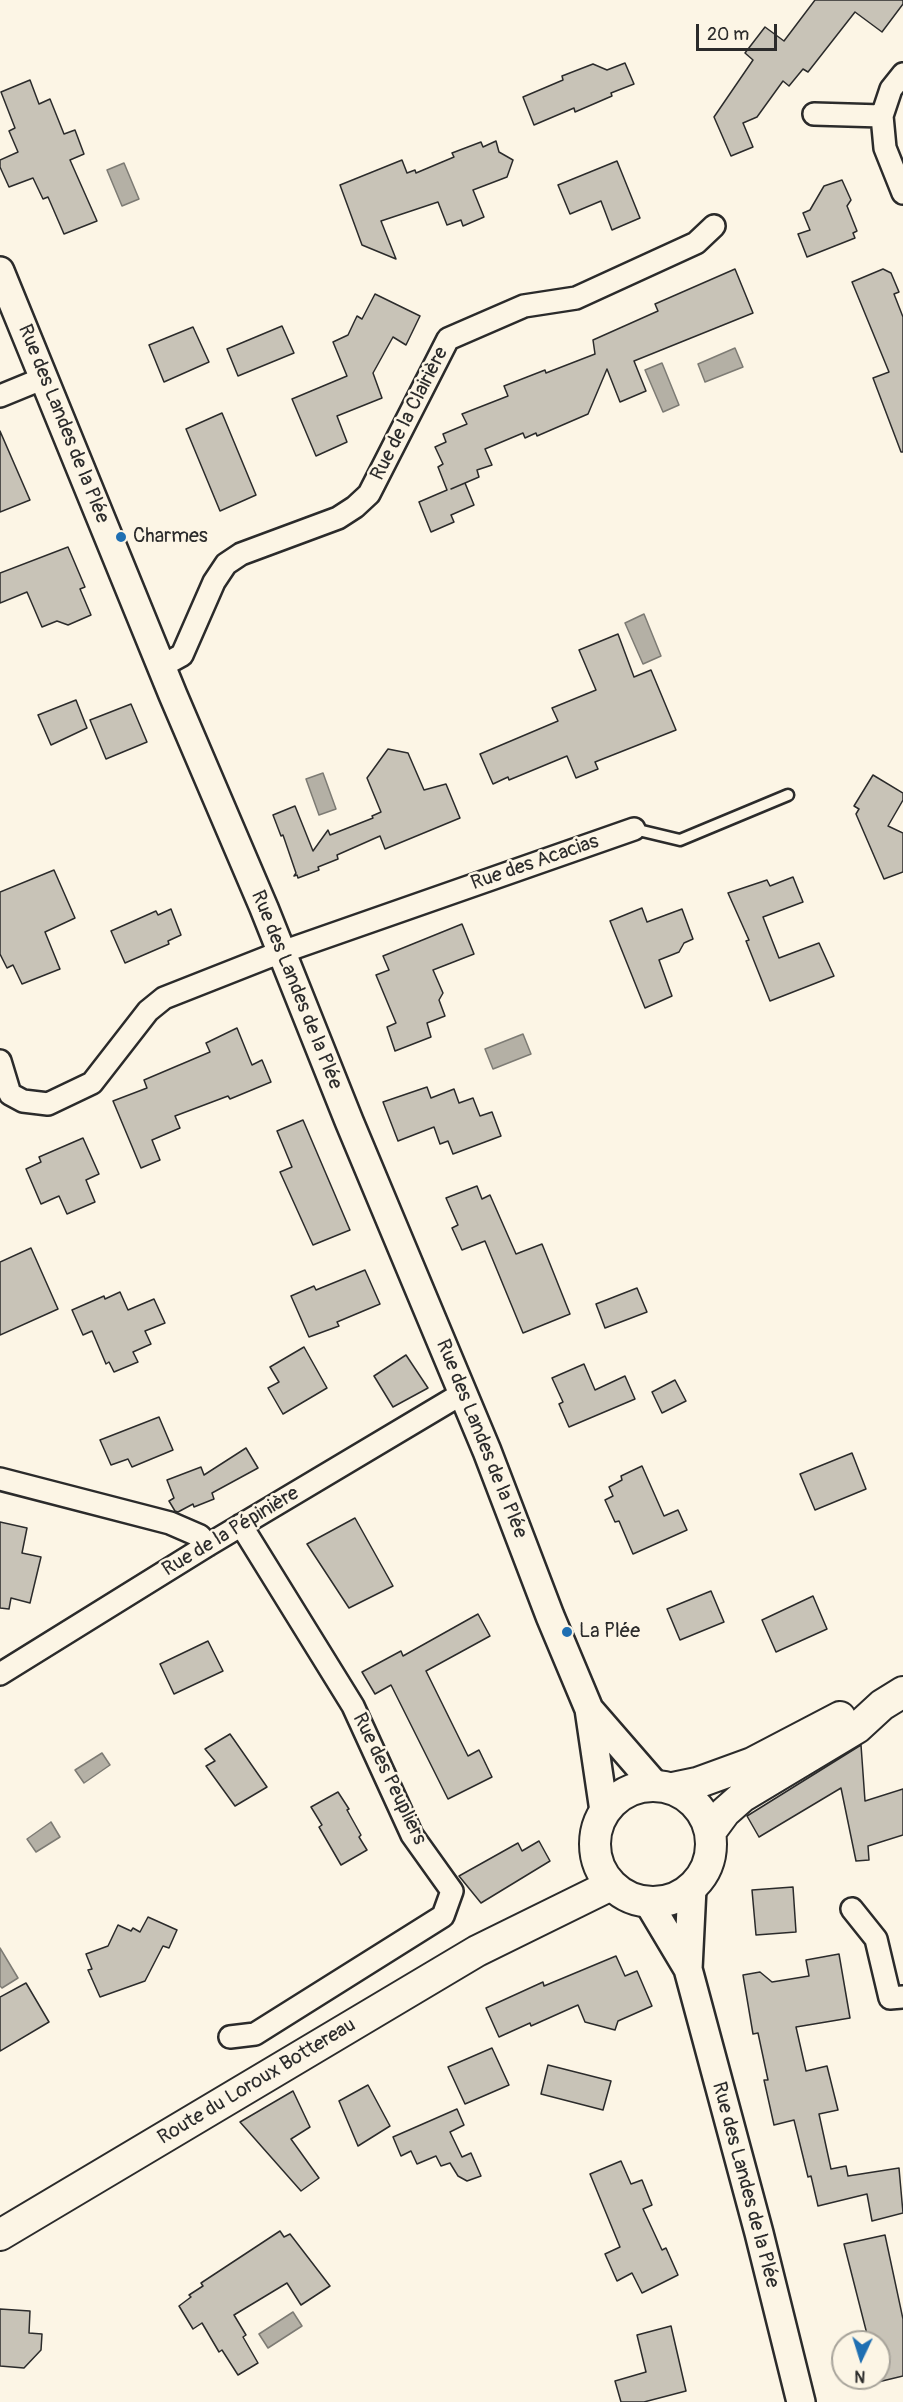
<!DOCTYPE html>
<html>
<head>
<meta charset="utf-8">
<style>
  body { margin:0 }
  #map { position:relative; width:903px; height:2402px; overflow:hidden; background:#fcf5e5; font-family:Pangolin,sans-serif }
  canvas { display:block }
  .north { position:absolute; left:831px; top:2330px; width:60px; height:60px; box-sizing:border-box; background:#fcf5e5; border:2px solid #a8a49b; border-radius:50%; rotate:184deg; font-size:16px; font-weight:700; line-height:24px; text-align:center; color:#2b2b2b }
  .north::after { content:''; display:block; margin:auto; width:21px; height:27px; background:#1f6fb2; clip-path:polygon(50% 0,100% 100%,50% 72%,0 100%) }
  .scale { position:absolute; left:696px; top:24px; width:81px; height:27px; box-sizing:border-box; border:3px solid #2b2b2b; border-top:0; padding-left:8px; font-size:18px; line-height:21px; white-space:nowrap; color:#2b2b2b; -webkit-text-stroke:4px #fcf5e5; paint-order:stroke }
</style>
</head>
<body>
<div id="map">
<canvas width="903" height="2402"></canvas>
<div class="north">N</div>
<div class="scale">20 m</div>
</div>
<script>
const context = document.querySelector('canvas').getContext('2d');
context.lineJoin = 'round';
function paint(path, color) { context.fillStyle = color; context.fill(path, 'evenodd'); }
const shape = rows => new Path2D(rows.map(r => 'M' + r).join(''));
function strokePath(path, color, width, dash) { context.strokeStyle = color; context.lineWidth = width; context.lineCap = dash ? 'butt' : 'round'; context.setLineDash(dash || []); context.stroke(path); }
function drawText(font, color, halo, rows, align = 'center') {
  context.font = font + ' Pangolin,sans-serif'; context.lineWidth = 5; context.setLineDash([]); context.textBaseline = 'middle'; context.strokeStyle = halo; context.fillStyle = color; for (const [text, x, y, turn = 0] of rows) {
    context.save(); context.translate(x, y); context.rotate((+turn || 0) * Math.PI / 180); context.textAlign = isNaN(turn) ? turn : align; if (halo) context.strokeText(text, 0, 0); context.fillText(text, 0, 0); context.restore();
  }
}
const water = shape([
  [124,163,139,199,122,206,107,170,124,163],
  [735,348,743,367,705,382,698,364,735,348],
  [662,363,679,405,663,412,645,370,662,363],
  [644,614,661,656,643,664,625,623,644,614],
  [323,773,336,809,319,815,306,779,323,773],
  [523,1034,531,1054,493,1069,485,1049,523,1034],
  [102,1753,110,1765,84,1783,75,1770,102,1753],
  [51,1822,60,1837,36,1852,27,1839,51,1822],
  [0,1948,18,1978,2,1988,0,1986,0,1948],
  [293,2312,302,2326,268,2348,259,2334,293,2312]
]);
paint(water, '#b4b0a5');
strokePath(water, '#7d7b74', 1.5);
const building = shape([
  [815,0,903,0,903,4,882,32,855,12,808,72,803,69,789,86,783,81,757,117,743,123,753,147,731,156,714,117,753,60,745,53,765,27,784,41,815,0],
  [625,63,634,84,611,93,612,96,575,112,574,108,534,125,523,97,563,80,562,76,593,64,607,70,625,63],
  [30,80,39,104,50,99,64,134,75,130,84,154,70,160,97,221,64,234,48,197,43,199,33,178,9,187,0,167,0,160,18,152,9,131,15,128,1,92,30,80],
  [496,141,499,152,513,160,507,177,473,190,484,217,463,226,461,220,447,225,438,202,381,221,396,259,362,245,340,185,402,160,407,173,415,170,416,173,454,157,452,153,481,142,483,147,496,141],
  [617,161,640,218,612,230,601,201,570,214,558,185,617,161],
  [842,180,851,200,847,206,857,231,853,233,855,238,807,257,798,234,810,230,803,213,810,210,824,186,842,180],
  [735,269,753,313,634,361,646,391,620,402,607,369,588,414,537,436,536,433,525,438,523,433,485,449,492,465,477,470,479,477,451,489,465,483,474,505,451,515,454,522,431,532,419,502,447,490,438,467,443,464,435,447,446,442,443,434,467,424,462,414,508,396,504,386,545,370,546,373,595,354,593,340,658,311,655,304,735,269],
  [883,269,891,273,899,292,894,294,903,317,903,452,901,452,873,378,889,372,852,282,883,269],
  [375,294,420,316,406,345,393,337,373,373,382,398,337,416,347,442,316,456,292,399,347,376,333,342,348,335,357,316,362,319,375,294],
  [282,326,294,353,238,376,227,349,282,326],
  [193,327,209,362,164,382,149,345,193,327],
  [222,413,256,495,220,511,186,429,222,413],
  [0,431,30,500,0,512,0,431],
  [68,547,85,587,80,589,91,615,68,625,57,621,42,627,27,592,0,603,0,573,68,547],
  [618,634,634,677,651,670,676,730,595,762,598,769,576,778,567,756,509,780,508,777,493,784,480,754,558,721,552,708,596,690,579,650,618,634],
  [76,700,87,728,51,745,38,715,76,700],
  [131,704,147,742,106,759,90,720,131,704],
  [388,749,408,753,424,790,446,784,460,818,385,849,380,836,337,855,338,859,318,867,319,870,298,878,297,875,294,876,296,873,283,835,281,836,273,815,295,806,313,851,328,830,330,835,373,818,372,816,381,812,367,778,388,749],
  [873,775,903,793,903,800,888,826,903,833,903,872,884,879,856,814,859,809,854,806,873,775],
  [54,870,75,918,45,932,60,969,22,984,13,965,7,968,0,954,0,892,54,870],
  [793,877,803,902,763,917,779,958,819,943,834,976,770,1001,746,941,749,940,728,893,767,880,770,886,793,877],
  [642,908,647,922,682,909,693,939,684,943,679,952,659,960,672,996,645,1008,610,921,642,908],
  [171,909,181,935,168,941,169,944,125,963,111,931,156,911,158,915,171,909],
  [462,924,474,954,433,970,443,993,439,1000,445,1016,427,1023,431,1037,395,1051,387,1027,396,1023,376,975,389,970,383,956,462,924],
  [237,1028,252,1065,262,1060,271,1082,230,1099,228,1096,175,1116,180,1128,152,1140,160,1160,141,1168,113,1101,147,1088,144,1080,210,1052,206,1043,237,1028],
  [427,1087,431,1098,454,1089,459,1103,473,1098,480,1116,492,1112,501,1136,453,1154,448,1141,440,1144,434,1127,398,1141,383,1102,427,1087],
  [303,1120,350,1230,313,1245,280,1172,292,1167,277,1131,303,1120],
  [83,1138,99,1174,86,1180,95,1202,67,1214,59,1196,41,1204,26,1169,41,1162,39,1157,83,1138],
  [477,1186,482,1199,490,1195,516,1254,542,1244,570,1314,523,1333,485,1241,462,1250,452,1228,458,1225,446,1198,477,1186],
  [31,1248,58,1309,0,1335,0,1262,31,1248],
  [365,1270,380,1304,337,1322,339,1326,309,1337,291,1296,314,1286,316,1290,365,1270],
  [637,1288,647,1312,605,1328,596,1304,637,1288],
  [120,1292,128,1310,154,1299,165,1323,145,1331,151,1344,133,1352,138,1362,114,1372,109,1362,106,1364,92,1331,83,1335,72,1310,104,1296,105,1299,120,1292],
  [304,1347,327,1388,283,1414,268,1388,279,1382,270,1367,304,1347],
  [406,1355,428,1388,393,1407,374,1376,406,1355],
  [584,1364,595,1390,625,1376,635,1399,569,1427,559,1404,563,1402,552,1378,584,1364],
  [675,1380,686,1401,662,1413,652,1392,675,1380],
  [159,1417,173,1450,132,1467,128,1459,111,1465,100,1440,159,1417],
  [246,1448,258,1468,212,1493,214,1499,194,1507,193,1504,178,1512,175,1511,169,1501,174,1498,167,1480,201,1467,204,1475,246,1448],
  [852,1453,866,1489,815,1510,800,1474,852,1453],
  [642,1466,664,1516,678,1510,687,1530,633,1554,619,1521,615,1522,605,1500,613,1496,609,1487,622,1480,621,1476,642,1466],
  [355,1518,393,1586,349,1608,307,1544,355,1518],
  [0,1522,27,1528,22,1553,41,1557,30,1603,11,1598,9,1609,0,1608,0,1522],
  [711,1591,724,1622,680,1640,667,1609,711,1591],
  [813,1596,827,1629,776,1652,762,1620,813,1596],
  [478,1614,490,1636,426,1671,468,1756,479,1750,492,1777,448,1799,391,1685,375,1694,362,1672,401,1651,403,1656,478,1614],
  [208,1641,223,1671,174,1694,160,1664,208,1641],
  [230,1734,267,1787,235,1806,206,1766,215,1761,205,1749,230,1734],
  [861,1745,865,1801,903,1789,903,1835,868,1846,869,1860,856,1861,841,1788,759,1837,747,1816,861,1745],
  [338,1792,349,1809,347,1810,361,1835,359,1837,367,1850,341,1865,319,1827,322,1825,311,1807,338,1792],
  [539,1841,550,1861,481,1903,459,1876,518,1843,522,1851,539,1841],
  [793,1887,796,1932,756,1935,752,1890,793,1887],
  [148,1917,177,1930,169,1948,163,1946,145,1981,100,1997,88,1970,92,1969,86,1954,108,1946,118,1925,131,1931,133,1928,140,1932,148,1917],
  [839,1954,850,2018,796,2027,806,2071,827,2066,838,2110,819,2114,831,2169,846,2166,848,2176,899,2168,903,2213,872,2221,867,2194,818,2206,811,2176,808,2177,794,2120,774,2125,764,2080,768,2080,758,2033,753,2034,743,1975,760,1972,772,1982,809,1976,806,1960,839,1954],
  [616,1956,625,1976,637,1971,652,2006,618,2021,615,2030,585,2022,578,2005,531,2026,530,2023,499,2037,486,2008,543,1982,544,1986,616,1956],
  [26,1983,49,2022,0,2051,0,1997,26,1983],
  [492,2048,509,2085,465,2104,448,2067,492,2048],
  [548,2065,611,2081,603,2110,541,2094,548,2065],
  [368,2085,390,2126,358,2146,339,2101,368,2085],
  [293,2091,310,2127,291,2139,319,2178,301,2191,240,2122,293,2091],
  [457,2109,464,2125,450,2132,462,2157,471,2153,481,2176,467,2181,458,2176,450,2163,441,2166,436,2156,417,2164,411,2151,401,2156,393,2137,457,2109],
  [621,2161,631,2184,642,2180,652,2205,643,2209,662,2250,666,2248,678,2275,642,2293,632,2273,617,2281,605,2254,620,2247,590,2174,621,2161],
  [280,2231,284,2237,290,2234,330,2286,301,2305,287,2283,234,2315,246,2335,243,2337,258,2363,238,2375,222,2350,219,2352,202,2323,193,2329,179,2306,191,2297,189,2295,203,2286,201,2283,280,2231],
  [885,2235,903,2319,903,2376,878,2382,879,2342,869,2342,844,2244,885,2235],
  [0,2309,30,2311,29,2333,42,2334,41,2350,24,2368,0,2366,0,2309],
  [671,2326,686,2391,644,2402,621,2402,615,2381,646,2372,637,2335,671,2326]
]);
paint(building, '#c8c3b7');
strokePath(building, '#2b2b2b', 1.5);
const service = shape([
  [634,829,680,840,788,795]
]);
const minor = shape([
  [903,74,891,89,882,116,885,148,903,193],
  [814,114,882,116],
  [0,396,44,378],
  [162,666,182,655,214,582,226,564,241,554,338,518,355,507,369,494,448,339,524,306,576,298,696,243,714,226],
  [0,1061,10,1094,23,1101,48,1104,92,1083,148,1011,164,998,268,957,634,829],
  [0,1479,170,1523,200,1536,208,1545],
  [0,1674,208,1545,463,1393],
  [852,1909,876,1939,890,1998,903,1997],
  [230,2037,255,2034,443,1916,452,1891,412,1835,353,1706,241,1525]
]);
const tertiary = shape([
  [0,271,173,695,264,908,349,1121,487,1451,550,1616,589,1709,604,1811],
  [589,1709,655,1785],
  [692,1888,688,1969,759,2233,801,2402],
  [648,1902,688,1969]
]);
const secondary = shape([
  '595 1844a58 58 0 1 1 116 0a58 58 0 1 1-116 0Z',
  [673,1788,697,1783,752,1763,840,1717],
  [711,1831,725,1812,742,1797,857,1728,882,1705,903,1692],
  [0,2235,477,1951,611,1885]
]);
strokePath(service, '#2b2b2b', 15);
strokePath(minor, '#2b2b2b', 26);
strokePath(tertiary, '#2b2b2b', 32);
strokePath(secondary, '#2b2b2b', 34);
strokePath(service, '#fcf5e5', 10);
strokePath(minor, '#fcf5e5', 21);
strokePath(tertiary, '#fcf5e5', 27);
strokePath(secondary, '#fcf5e5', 30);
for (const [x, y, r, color] of [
  [121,537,6,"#1f6fb2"],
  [567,1632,6,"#1f6fb2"]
]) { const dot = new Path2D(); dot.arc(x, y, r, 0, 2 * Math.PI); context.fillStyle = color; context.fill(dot); strokePath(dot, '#fcf5e5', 2); }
drawText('20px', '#2b2b2b', '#fcf5e5', [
  ["Rue de la Clairière",410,414,-63],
  ["Rue des Landes de la Plée",63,424,68],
  ["Rue des Acacias",535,863,-19],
  ["Rue des Landes de la Plée",296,990,68],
  ["Rue des Landes de la Plée",481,1439,68],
  ["Rue de la Pépinière",231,1532,-31],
  ["Rue des Peupliers",389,1779,64],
  ["Route du Loroux Bottereau",257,2082,-31],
  ["Rue des Landes de la Plée",745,2185,75]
]);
drawText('20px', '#2b2b2b', '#fcf5e5', [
  ["Charmes",133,537],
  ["La Plée",579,1632]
], 'left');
</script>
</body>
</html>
